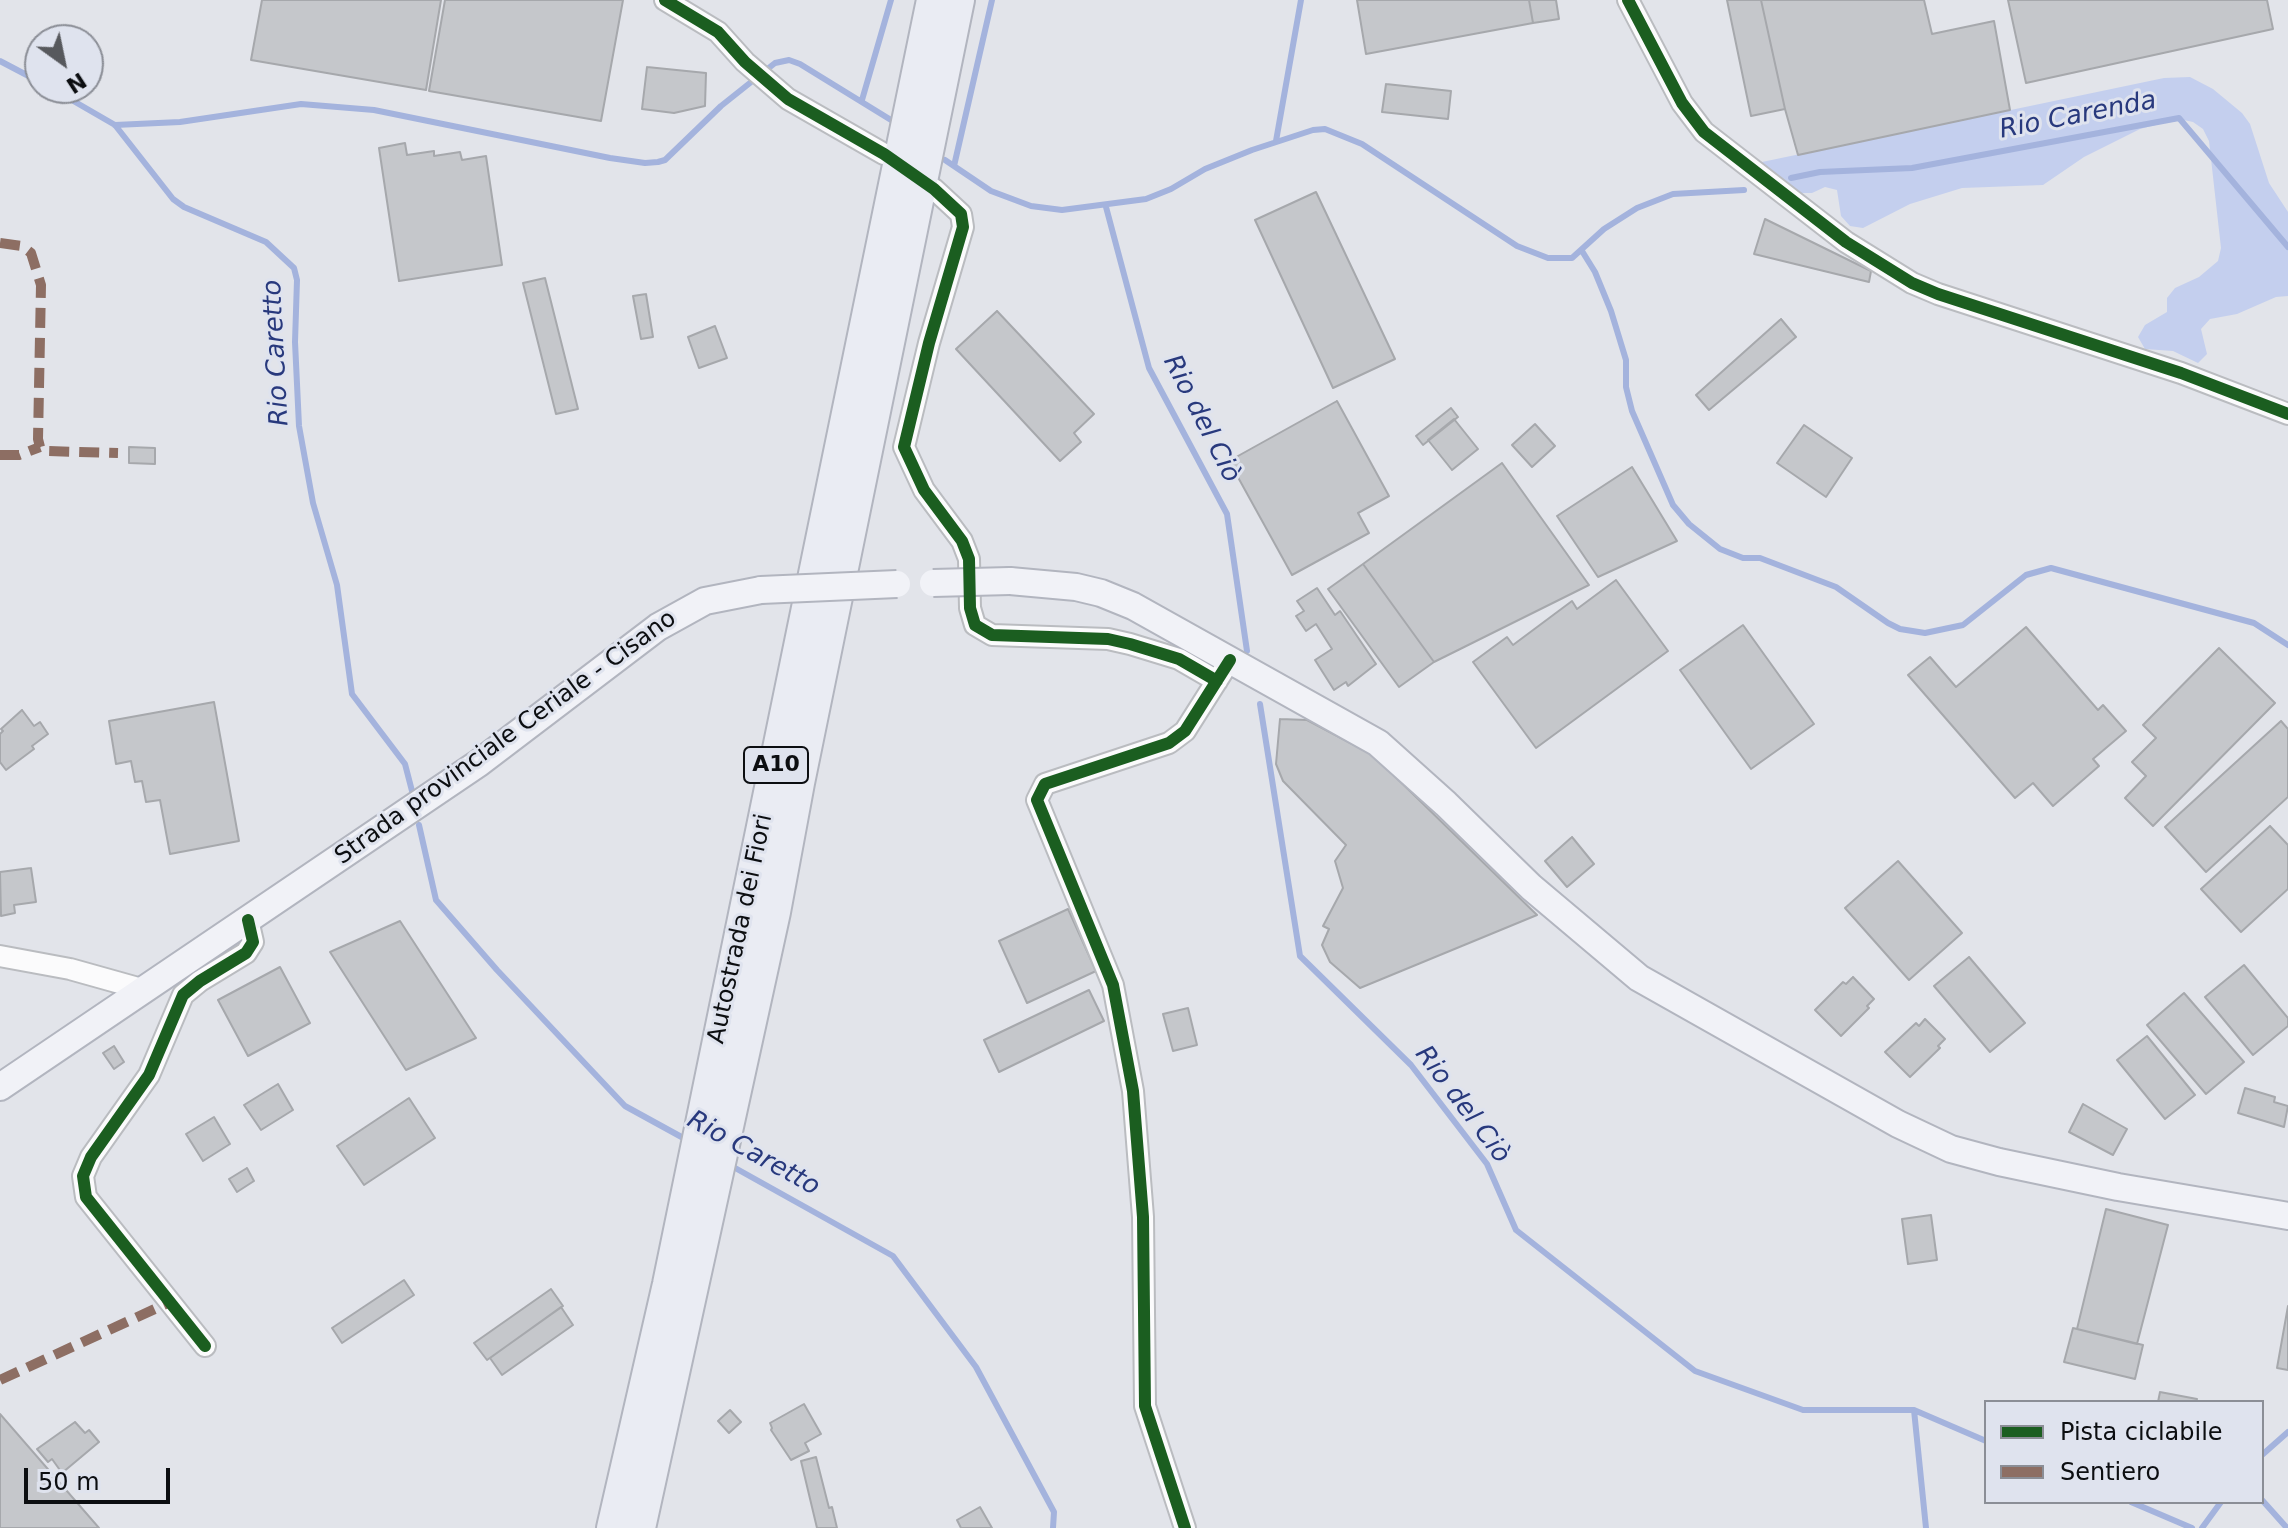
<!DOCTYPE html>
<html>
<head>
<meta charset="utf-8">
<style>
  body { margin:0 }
  #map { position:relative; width:2288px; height:1528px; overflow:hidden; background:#e2e4ea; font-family:"DejaVu Sans",sans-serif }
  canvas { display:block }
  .legend { position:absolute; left:1984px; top:1400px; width:280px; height:104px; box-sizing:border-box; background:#dfe3ee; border:2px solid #8b8e96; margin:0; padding:10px 14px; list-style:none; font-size:24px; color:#0c0e11 }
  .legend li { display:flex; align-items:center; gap:16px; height:40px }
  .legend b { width:40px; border:2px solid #8b8e96 }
  .north { position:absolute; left:24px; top:24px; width:80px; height:80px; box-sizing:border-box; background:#dfe3ee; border:2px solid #8b8e96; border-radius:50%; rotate:147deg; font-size:22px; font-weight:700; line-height:32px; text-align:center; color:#0c0e11 }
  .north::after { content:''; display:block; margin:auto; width:28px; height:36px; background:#57595d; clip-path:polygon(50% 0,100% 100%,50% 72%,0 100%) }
  .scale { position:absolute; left:24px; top:1468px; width:146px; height:36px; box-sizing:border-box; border:4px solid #0c0e11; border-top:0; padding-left:10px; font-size:24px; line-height:28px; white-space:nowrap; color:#0c0e11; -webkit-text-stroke:6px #dfe3ee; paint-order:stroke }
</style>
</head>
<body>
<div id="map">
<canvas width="2288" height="1528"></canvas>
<ul class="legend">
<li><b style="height:10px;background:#1b5e20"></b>Pista ciclabile</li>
<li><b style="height:10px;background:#8d6e63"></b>Sentiero</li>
</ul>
<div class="north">N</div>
<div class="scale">50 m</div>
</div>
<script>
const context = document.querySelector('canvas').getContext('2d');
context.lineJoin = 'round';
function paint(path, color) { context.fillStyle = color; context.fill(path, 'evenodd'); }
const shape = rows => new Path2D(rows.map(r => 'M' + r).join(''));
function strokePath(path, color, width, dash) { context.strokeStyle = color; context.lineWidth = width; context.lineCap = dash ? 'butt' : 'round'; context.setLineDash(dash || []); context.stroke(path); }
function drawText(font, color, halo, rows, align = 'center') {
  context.font = font + ' "DejaVu Sans",sans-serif'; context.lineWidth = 6; context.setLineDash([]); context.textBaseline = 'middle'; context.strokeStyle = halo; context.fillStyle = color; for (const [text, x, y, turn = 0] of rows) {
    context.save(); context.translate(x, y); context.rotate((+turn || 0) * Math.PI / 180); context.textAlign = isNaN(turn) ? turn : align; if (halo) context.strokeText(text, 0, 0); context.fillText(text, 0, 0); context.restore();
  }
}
paint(shape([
  [2190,77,2213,89,2242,113,2250,124,2269,183,2288,212,2288,296,2276,297,2237,314,2210,319,2201,329,2207,354,2198,363,2173,351,2145,349,2138,337,2145,325,2167,312,2167,298,2175,288,2199,277,2218,261,2221,248,2209,141,2203,129,2193,122,2179,119,2140,129,2084,157,2043,185,1962,188,1910,204,1863,228,1850,226,1841,216,1837,190,1825,187,1812,193,1797,193,1762,162,2164,78]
]), '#c4cfee');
strokePath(shape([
  [0,61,40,82],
  [51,88,115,125,173,199,184,207,266,242,294,268,297,280,295,342,299,426,313,503,337,585,352,694,405,764,412,791],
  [862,100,891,0],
  [115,125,180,122,301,104,374,110,610,158,645,163,658,162,665,160,721,106,775,63,789,60,800,64,891,120],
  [1276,141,1301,0],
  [945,160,991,191,1031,206,1062,210,1146,199,1171,189,1205,169,1252,150,1313,130,1325,129,1362,144,1517,246,1548,258,1572,258,1604,229,1637,208,1673,194,1744,190],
  [954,166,992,0],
  [1791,178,1820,172,1912,168,2179,118,2288,247],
  [1106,207,1149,368,1227,514,1247,651],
  [1582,251,1595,272,1611,311,1626,360,1626,387,1632,411,1673,505,1689,524,1720,549,1743,558,1760,558,1836,587,1888,623,1900,629,1925,633,1963,625,2026,575,2051,568,2254,623,2288,645],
  [1260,704,1300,956,1411,1065,1487,1164,1516,1230,1695,1371,1803,1410,1914,1410,1986,1441],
  [419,825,436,900,497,970,625,1106,687,1140],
  [728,1164,893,1256,976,1367,1054,1512,1053,1528],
  [1914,1410,1926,1528],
  [2262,1455,2288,1432],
  [2262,1500,2287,1528],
  [2131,1502,2192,1528],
  [2202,1528,2221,1502]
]), '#a4b3dd', 6);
const building = shape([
  [262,0,441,0,426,90,251,60,262,0],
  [445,0,623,0,601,121,429,91,445,0],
  [1357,0,1529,0,1533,23,1366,54,1357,0],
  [1529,0,1556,0,1559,19,1533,23,1529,0],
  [1727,0,1761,0,1785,109,1751,116,1727,0],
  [1761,0,1924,0,1932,34,1994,21,2010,110,1798,155,1785,109,1761,0],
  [2008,0,2267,0,2273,29,2026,83,2008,0],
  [647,67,706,73,705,106,674,113,642,109,647,67],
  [1386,84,1451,91,1448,119,1382,112,1386,84],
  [405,143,407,155,434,151,434,156,460,152,462,160,486,156,502,265,399,281,379,148,405,143],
  [1316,192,1395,359,1333,388,1255,220,1316,192],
  [1765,219,1871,271,1869,282,1754,254,1765,219],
  [545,278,578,409,556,414,523,283,545,278],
  [646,294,653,337,641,339,633,296,646,294],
  [997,311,1094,414,1074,433,1081,442,1060,461,956,349,997,311],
  [1781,319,1796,337,1709,410,1696,395,1781,319],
  [715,326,727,358,699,368,688,337,715,326],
  [1337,401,1389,496,1358,513,1369,533,1292,575,1229,461,1337,401],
  [1451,408,1458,417,1423,445,1416,436,1451,408],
  [1454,419,1478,449,1452,470,1428,440,1454,419],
  [1535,424,1555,446,1532,467,1512,445,1535,424],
  [1804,425,1852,458,1826,497,1777,463,1804,425],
  [129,447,155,448,155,464,129,463,129,447],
  [1502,463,1589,585,1434,662,1363,564,1502,463],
  [1632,467,1677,541,1598,577,1557,516,1632,467],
  [1363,564,1434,662,1399,687,1328,589,1363,564],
  [1616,580,1668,651,1536,748,1473,662,1507,637,1513,645,1572,601,1577,609,1616,580],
  [1317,588,1335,615,1340,611,1376,664,1348,686,1346,682,1334,690,1315,660,1332,649,1316,624,1306,631,1296,616,1304,611,1297,601,1317,588],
  [1743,625,1814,724,1751,769,1680,670,1743,625],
  [2026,627,2098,710,2103,705,2126,731,2093,759,2099,766,2053,806,2033,783,2015,798,1908,675,1930,657,1956,687,2026,627],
  [2219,648,2275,703,2153,826,2125,798,2146,776,2132,762,2156,738,2143,725,2219,648],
  [214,702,239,841,170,854,160,800,146,802,142,781,135,782,131,761,116,764,109,721,214,702],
  [22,710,34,726,40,722,48,734,32,746,34,749,6,770,0,762,0,734,3,731,1,729,22,710],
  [1280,719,1307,720,1373,755,1537,915,1360,988,1330,962,1322,945,1329,929,1323,926,1343,888,1335,861,1346,845,1283,781,1276,764,1280,719],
  [2281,721,2288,729,2288,797,2206,872,2165,827,2281,721],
  [2270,826,2288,845,2288,889,2241,932,2201,889,2270,826],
  [1572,837,1594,864,1567,887,1545,861,1572,837],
  [1898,861,1962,933,1909,980,1845,908,1898,861],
  [31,868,36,902,14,905,15,913,1,916,0,872,31,868],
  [1068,909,1096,971,1027,1003,999,941,1068,909],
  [400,921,476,1038,406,1070,330,952,400,921],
  [1969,957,2025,1023,1990,1052,1934,986,1969,957],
  [2244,965,2288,1018,2288,1026,2253,1055,2205,997,2244,965],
  [280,967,310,1023,248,1056,218,1000,280,967],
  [1853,977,1874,999,1867,1006,1869,1008,1841,1036,1815,1010,1843,982,1846,984,1853,977],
  [1089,990,1104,1021,999,1072,984,1040,1089,990],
  [2184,993,2244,1062,2206,1094,2147,1025,2184,993],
  [1188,1008,1197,1045,1173,1051,1163,1014,1188,1008],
  [1925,1019,1945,1039,1938,1046,1940,1048,1910,1077,1885,1052,1916,1023,1919,1026,1925,1019],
  [2147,1036,2195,1095,2165,1119,2117,1060,2147,1036],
  [114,1046,124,1062,114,1069,103,1053,114,1046],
  [278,1084,293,1110,261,1130,244,1105,278,1084],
  [2245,1088,2275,1097,2274,1102,2288,1106,2284,1127,2238,1113,2245,1088],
  [409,1098,435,1138,364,1185,337,1146,409,1098],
  [2083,1104,2127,1129,2113,1155,2069,1132,2083,1104],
  [214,1117,230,1144,203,1161,186,1134,214,1117],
  [247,1168,254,1181,237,1192,229,1179,247,1168],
  [2106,1209,2168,1225,2137,1344,2077,1329,2106,1209],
  [1931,1215,1937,1260,1908,1264,1902,1219,1931,1215],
  [404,1280,414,1295,342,1343,332,1328,404,1280],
  [551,1289,563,1306,487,1360,474,1343,551,1289],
  [2288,1306,2288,1370,2277,1368,2288,1306],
  [561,1307,573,1325,502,1375,490,1358,561,1307],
  [2073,1328,2143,1345,2135,1379,2064,1362,2073,1328],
  [2160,1392,2197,1399,2196,1402,2158,1402,2160,1392],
  [804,1404,821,1434,805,1443,809,1451,791,1460,771,1430,772,1428,770,1423,804,1404],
  [730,1410,741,1422,729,1433,718,1421,730,1410],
  [0,1414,99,1528,0,1528,0,1414],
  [75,1422,85,1433,89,1430,99,1442,62,1473,52,1459,48,1462,37,1449,75,1422],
  [816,1457,829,1508,832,1507,837,1528,817,1528,801,1461,816,1457],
  [980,1507,992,1528,961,1528,957,1520,980,1507]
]);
paint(building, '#c5c7cb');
strokePath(building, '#a6a8ac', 2);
const minor = shape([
  [665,0,718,32,745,62,788,99,884,154],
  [1628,0,1682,103,1704,132,1846,242,1912,283,1938,294,2181,373,2288,414],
  [934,189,961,214,963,227,929,343,904,447,924,490,962,541,969,559,970,608,975,625,992,635,1108,639,1130,644,1179,659,1217,681],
  [0,956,70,969,145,990],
  [205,1346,86,1197,83,1176,91,1157,149,1075,183,995,200,981,246,953,253,942,248,920],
  [1185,1528,1145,1406,1143,1217,1133,1091,1113,985,1037,800,1045,784,1169,743,1185,731,1230,660]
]);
const major = shape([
  [1010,581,1076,587,1101,593,1133,606,1378,743,1446,804,1531,887,1639,978,1898,1124,1951,1149,1999,1162,2118,1187,2288,1216],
  [0,1087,479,763,658,627,705,601,761,590]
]);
const highway = shape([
  [612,1528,668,1284,932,0],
  [640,1528,775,912,799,783,959,0]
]);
strokePath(minor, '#babcc0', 24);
strokePath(major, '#b2b5bf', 30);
strokePath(highway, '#b2b5bf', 34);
strokePath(minor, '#fbfbfc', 20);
strokePath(major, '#f1f2f7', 26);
strokePath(highway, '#eaecf3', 30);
const majorBridge = shape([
  [933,583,1010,581],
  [761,590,897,584]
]);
strokePath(majorBridge, '#b2b5bf', 30, []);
strokePath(majorBridge, '#f1f2f7', 26);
strokePath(shape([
  [0,243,22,246,31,253,41,285,38,439,40,447,45,451,118,453],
  [0,455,19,455,40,447],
  [0,1380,170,1302]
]), '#8d6e63', 10, [20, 10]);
strokePath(shape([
  [665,0,718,32,745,62,788,99,884,154,934,189,961,214,963,227,929,343,904,447,924,490,962,541,969,559,970,608,975,625,992,635,1108,639,1130,644,1179,659,1217,681],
  [1628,0,1682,103,1704,132,1846,242,1912,283,1938,294,2181,373,2288,414],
  [205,1346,86,1197,83,1176,91,1157,149,1075,183,995,200,981,246,953,253,942,248,920],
  [1185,1528,1145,1406,1143,1217,1133,1091,1113,985,1037,800,1045,784,1169,743,1185,731,1230,660]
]), '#1b5e20', 12);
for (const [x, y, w] of [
  [776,765,64]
]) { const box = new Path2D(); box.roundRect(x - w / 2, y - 18, w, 36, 6); context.fillStyle = '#dfe3ee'; context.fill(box); strokePath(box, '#0c0e11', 2); }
drawText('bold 22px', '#0c0e11', null, [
  ["A10",776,765]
]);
drawText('24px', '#0c0e11', '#dfe3ee', [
  ["Strada provinciale Ceriale - Cisano",506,738,-36],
  ["Autostrada dei Fiori",741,929,-78]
]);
drawText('italic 26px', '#28397d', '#dfe3ee', [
  ["Rio Carenda",2078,116,-11],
  ["Rio Caretto",277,353,-93],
  ["Rio del Ciò",1201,419,63],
  ["Rio del Ciò",1462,1105,53],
  ["Rio Caretto",753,1154,29]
]);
</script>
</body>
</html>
